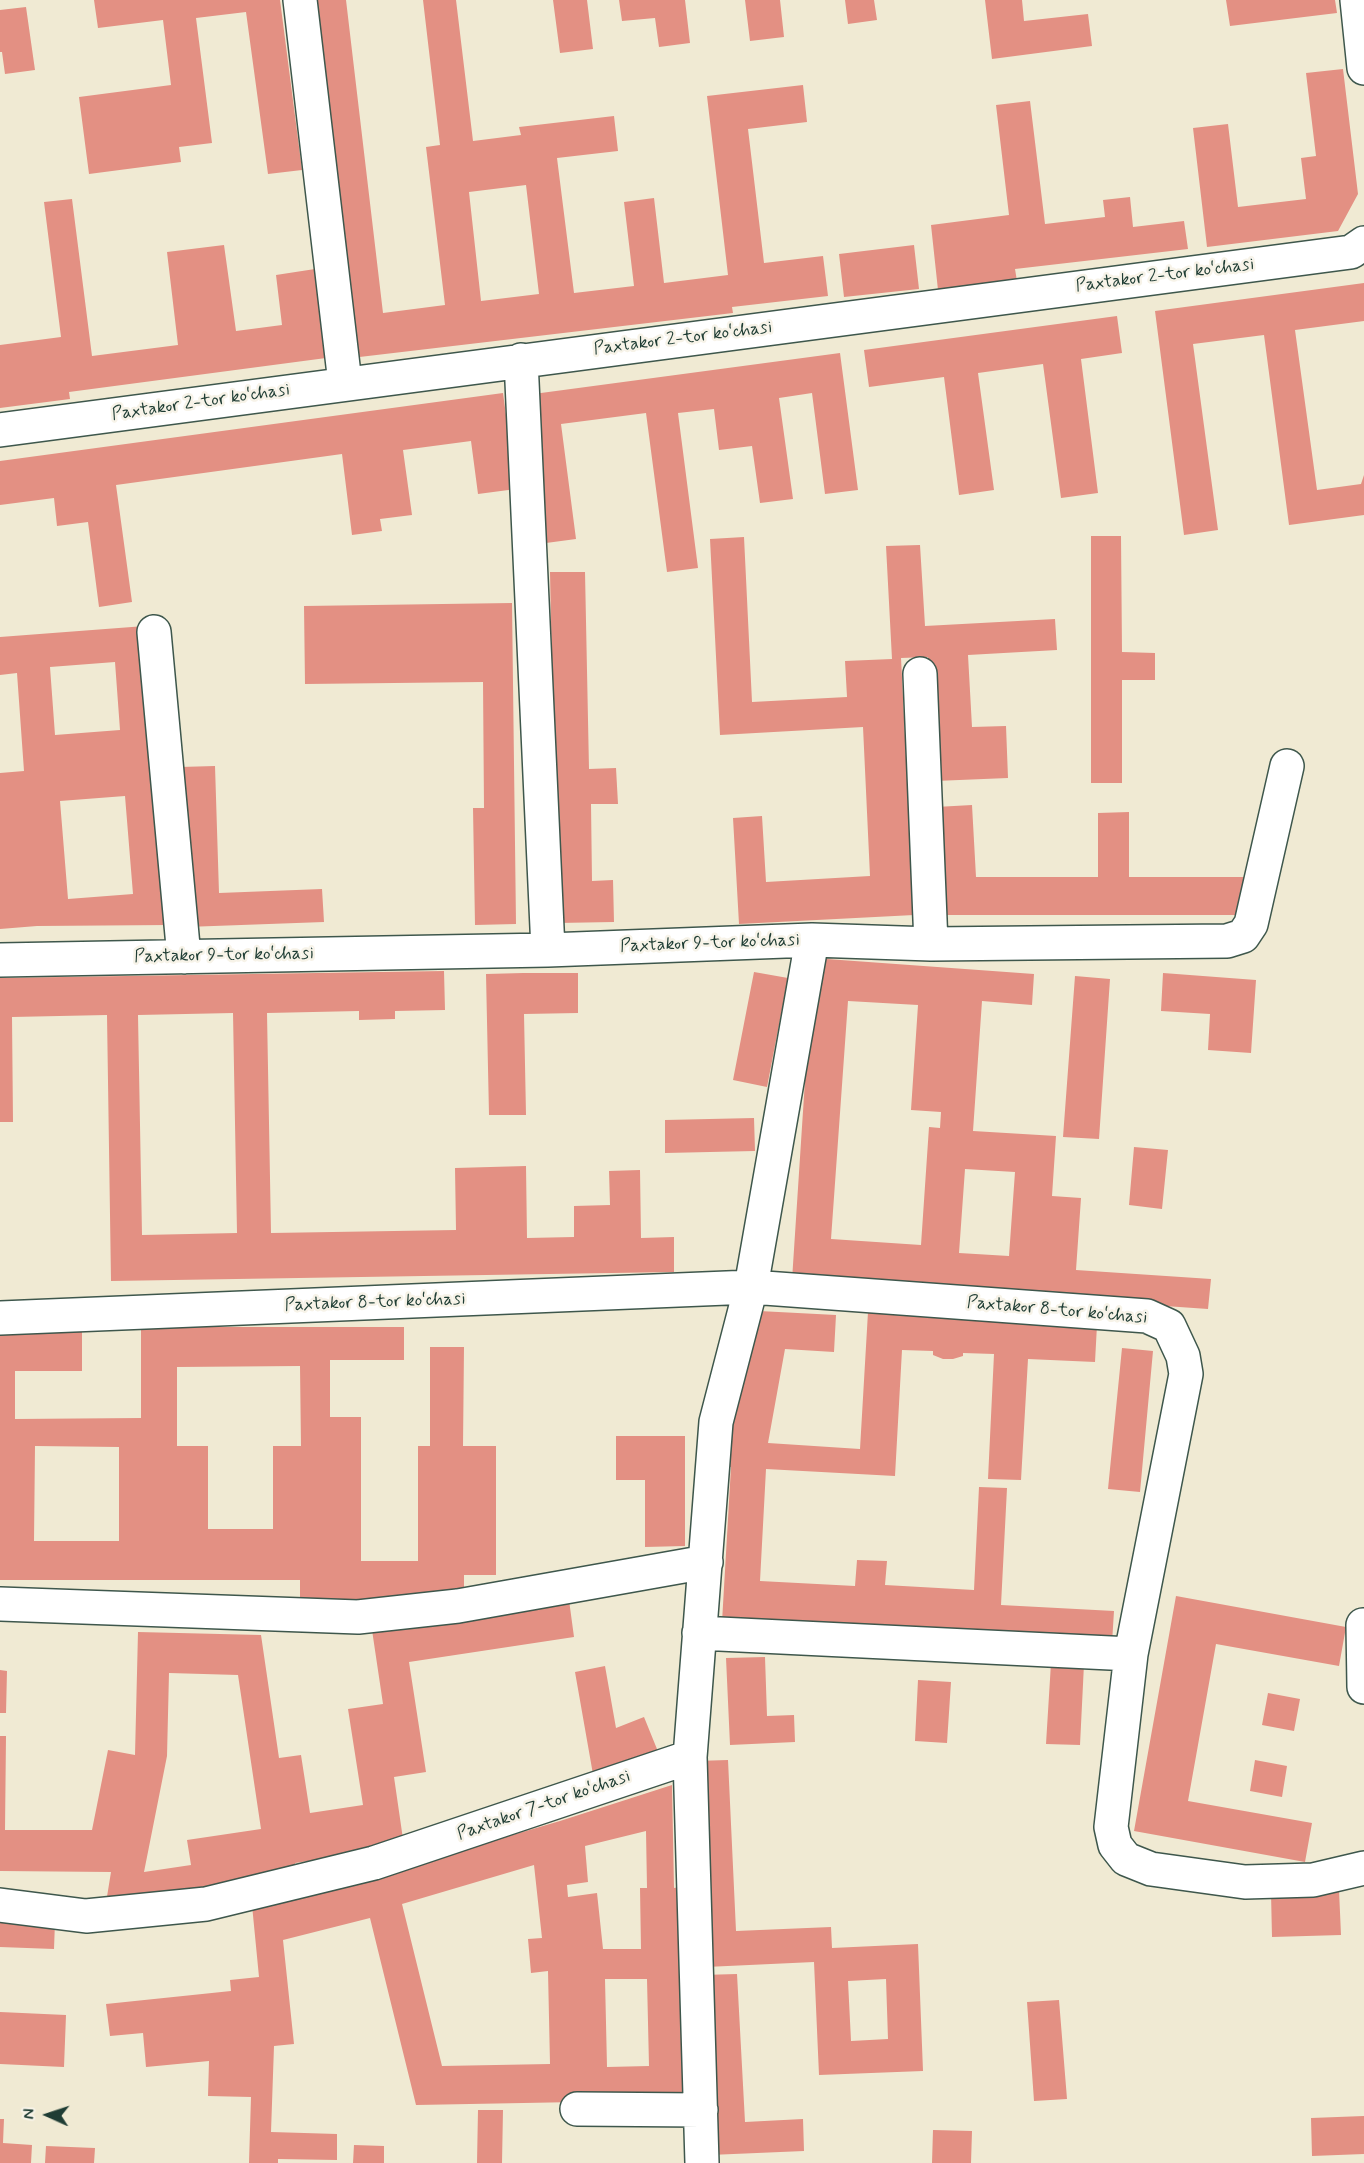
<!DOCTYPE html>
<html>
<head>
<meta charset="utf-8">
<style>
  body { margin:0 }
  #map { position:relative; width:1364px; height:2163px; overflow:hidden; background:#f0ead3; font-family:Mynerve,sans-serif }
  canvas { display:block }
  .north { position:absolute; left:18px; top:2085px; width:60px; height:60px; -webkit-text-stroke:4px #f7f3e8; paint-order:stroke; rotate:273deg; font-size:16px; font-weight:700; line-height:24px; text-align:center; color:#1f3d34 }
  .north::after { content:''; display:block; margin:auto; width:21px; height:27px; background:#1f3d34; clip-path:polygon(50% 0,100% 100%,50% 72%,0 100%) }
</style>
</head>
<body>
<div id="map">
<canvas width="1364" height="2163"></canvas>
<div class="north">N</div>
</div>
<script>
const context = document.querySelector('canvas').getContext('2d');
context.lineJoin = 'round';
function paint(path, color) { context.fillStyle = color; context.fill(path, 'evenodd'); }
const shape = rows => new Path2D(rows.map(r => 'M' + r).join(''));
function strokePath(path, color, width, dash) { context.strokeStyle = color; context.lineWidth = width; context.lineCap = dash ? 'butt' : 'round'; context.setLineDash(dash || []); context.stroke(path); }
function drawText(font, color, halo, rows, align = 'center') {
  context.font = font + ' Mynerve,sans-serif'; context.lineWidth = 5; context.setLineDash([]); context.textBaseline = 'middle'; context.strokeStyle = halo; context.fillStyle = color; for (const [text, x, y, turn = 0] of rows) {
    context.save(); context.translate(x, y); context.rotate((+turn || 0) * Math.PI / 180); context.textAlign = isNaN(turn) ? turn : align; if (halo) context.strokeText(text, 0, 0); context.fillText(text, 0, 0); context.restore();
  }
}
paint(shape([
  [94,0,280,0,302,170,268,174,246,12,196,18,212,143,179,147,181,162,89,174,79,97,171,85,163,20,98,28],
  [309,0,346,0,383,313,445,305,426,147,440,145,423,0,456,0,473,141,521,135,519,127,614,116,618,151,557,158,574,293,634,286,624,202,654,198,664,283,728,275,707,96,803,85,807,122,748,129,764,263,823,256,828,296,732,307,733,313,351,358],
  [526,185,539,294,481,301,469,192],
  [553,0,587,0,593,49,560,53],
  [619,0,685,0,690,43,659,47,655,18,622,21],
  [745,0,780,0,784,37,750,41],
  [845,0,874,0,877,20,848,24],
  [985,0,1022,0,1024,21,1088,14,1092,46,992,59],
  [1226,0,1335,0,1337,13,1230,26],
  [26,7,35,70,5,74,2,52,0,52,0,10],
  [1343,69,1358,194,1338,231,1207,247,1193,128,1228,124,1238,207,1306,199,1301,158,1316,156,1306,73],
  [1030,101,1045,224,1105,217,1103,200,1130,197,1133,227,1184,221,1188,249,1015,269,1017,281,938,290,931,225,1009,215,996,105],
  [72,199,92,356,178,345,167,252,224,245,236,331,282,325,276,275,315,269,326,358,69,392,70,399,0,408,0,345,61,337,44,202],
  [914,245,919,289,844,297,839,254],
  [1364,283,1364,321,1295,330,1317,490,1361,484,1364,475,1364,515,1289,525,1264,335,1193,344,1218,530,1184,535,1155,311],
  [1117,316,1122,353,1081,359,1098,493,1061,498,1043,364,978,373,994,490,959,495,944,377,869,387,864,350],
  [840,353,858,490,825,494,812,393,779,398,793,499,760,503,752,446,719,450,714,409,678,413,698,568,667,572,646,413,561,424,576,539,546,543,526,395],
  [503,393,516,489,478,494,471,441,403,450,412,515,380,519,382,531,352,535,342,454,116,485,132,602,99,607,88,522,57,526,54,498,0,505,0,461],
  [1091,536,1121,536,1122,652,1155,653,1155,680,1122,680,1122,783,1091,783],
  [744,537,752,702,847,697,845,661,892,659,886,546,920,545,925,626,1055,619,1057,650,968,655,972,727,1006,726,1008,778,935,781,928,657,901,658,914,915,739,924,733,818,762,816,766,882,870,876,863,727,720,735,710,539],
  [550,572,585,572,589,769,616,768,618,804,591,804,592,881,613,880,614,922,557,923],
  [512,603,516,924,475,925,473,808,484,808,483,682,305,684,304,606],
  [145,626,169,925,37,926,0,929,0,773,24,771,17,673,0,675,0,637],
  [115,662,120,730,55,735,50,667],
  [125,796,133,894,68,899,60,801],
  [215,766,219,893,322,889,324,922,186,927,180,767],
  [972,805,976,877,1098,877,1098,813,1129,812,1129,877,1245,877,1245,915,941,915,936,807],
  [813,958,1034,974,1032,1005,982,1001,973,1131,1056,1136,1052,1196,1081,1198,1076,1270,1211,1279,1208,1309,792,1280],
  [848,1001,918,1005,911,1110,941,1112,940,1128,929,1127,921,1245,831,1239],
  [965,1169,1015,1172,1009,1256,959,1253],
  [444,971,445,1010,395,1011,395,1019,359,1020,359,1011,267,1013,271,1233,456,1230,455,1168,526,1166,527,1238,574,1237,574,1206,610,1205,609,1171,640,1170,641,1238,674,1237,674,1272,111,1281,107,1015,12,1017,13,1122,0,1122,0,978],
  [233,1013,237,1233,142,1235,138,1015],
  [754,972,788,978,767,1087,733,1080],
  [523,973,578,973,578,1013,524,1014,526,1115,489,1115,486,974],
  [1163,973,1256,980,1251,1053,1208,1050,1210,1014,1161,1011],
  [1075,976,1110,979,1099,1139,1063,1137],
  [754,1118,755,1151,665,1153,665,1120],
  [1134,1147,1168,1150,1162,1209,1129,1205],
  [759,1311,836,1315,834,1352,785,1349,768,1443,860,1449,868,1312,1097,1325,1095,1362,1028,1359,1021,1480,988,1479,994,1354,963,1353,963,1356,953,1359,943,1359,933,1355,933,1351,902,1350,895,1476,766,1469,760,1581,855,1586,857,1560,887,1561,885,1585,974,1590,979,1487,1007,1488,1001,1605,1114,1611,1112,1643,722,1622,731,1467,724,1467,753,1314],
  [141,1327,404,1327,404,1360,330,1360,330,1417,361,1417,361,1561,418,1561,418,1446,430,1446,430,1347,464,1347,463,1446,496,1446,496,1575,464,1575,464,1602,300,1602,300,1580,0,1580,0,1329,82,1329,82,1371,15,1371,15,1419,141,1418],
  [300,1366,301,1446,273,1446,273,1529,208,1529,208,1446,177,1446,177,1367],
  [35,1446,119,1447,119,1541,34,1541],
  [1122,1348,1153,1351,1140,1492,1108,1489],
  [616,1436,685,1436,685,1546,645,1547,645,1480,616,1480],
  [1176,1596,1346,1627,1339,1666,1216,1644,1188,1801,1312,1823,1305,1862,1134,1831],
  [569,1600,574,1637,409,1662,426,1772,394,1777,404,1846,295,1863,297,1875,105,1909,111,1872,0,1871,0,1736,6,1736,5,1830,92,1830,108,1750,135,1755,138,1632,261,1635,279,1758,301,1755,310,1813,363,1805,348,1709,383,1704,372,1630],
  [169,1673,238,1675,261,1829,187,1840,191,1865,144,1872,167,1756],
  [765,1657,767,1716,794,1715,795,1742,730,1745,726,1658],
  [1051,1663,1084,1664,1080,1745,1046,1744],
  [605,1666,616,1728,644,1717,659,1754,594,1780,575,1672],
  [0,1670,7,1671,6,1713,0,1713],
  [918,1680,951,1682,947,1743,915,1741],
  [1268,1693,1300,1699,1294,1731,1262,1725],
  [728,1760,736,1931,831,1927,832,1948,918,1944,923,2071,819,2075,814,1962,706,1967,696,1761],
  [886,1979,888,2039,851,2041,848,1981],
  [1255,1760,1287,1766,1282,1797,1250,1791],
  [672,1785,674,1888,680,1887,684,2105,577,2102,416,2105,370,1918,283,1940,294,2044,274,2046,271,2132,337,2134,337,2160,278,2159,278,2163,249,2163,251,2097,208,2096,209,2061,146,2067,143,2033,110,2036,106,2004,231,1991,230,1980,259,1977,252,1905,394,1870,560,1821],
  [646,1831,647,1888,640,1888,641,1949,603,1949,597,1893,568,1897,567,1885,588,1882,585,1846],
  [534,1865,542,1938,528,1939,531,1973,548,1971,550,2064,442,2066,402,1904],
  [605,1979,647,1979,649,2066,607,2067],
  [1339,1890,1341,1935,1272,1937,1271,1893],
  [0,1919,55,1922,54,1949,0,1947],
  [737,1974,745,2122,803,2119,804,2151,710,2155,702,1975],
  [1059,2000,1067,2099,1034,2101,1027,2002],
  [0,2012,66,2015,64,2067,0,2064],
  [478,2110,503,2110,502,2163,477,2163],
  [1364,2116,1364,2154,1312,2156,1311,2118],
  [0,2119,4,2119,3,2143,32,2145,31,2163,0,2163],
  [933,2130,972,2131,971,2163,932,2163],
  [354,2145,384,2146,384,2163,353,2163],
  [46,2146,95,2148,94,2163,45,2163]
]), '#e39083');
const minor = shape([
  [300,0,345,383],
  [1357,0,1364,68],
  [521,360,548,950],
  [0,430,1351,252,1364,243],
  [154,632,184,957],
  [920,674,931,944],
  [0,960,548,950,812,940,931,944,1227,941,1243,936,1251,924,1287,766],
  [0,1318,751,1287,1147,1316,1169,1326,1183,1356,1186,1374,1131,1654,1111,1827,1115,1845,1126,1859,1151,1869,1245,1882,1313,1880,1364,1868],
  [0,1604,358,1617,458,1606,706,1562],
  [1363,1625,1364,1687],
  [699,1633,1131,1654],
  [0,1905,86,1916,206,1904,374,1863,690,1757],
  [577,2109,701,2110],
  [702,2163,690,1757,716,1422,751,1287,812,940]
]);
strokePath(minor, '#3e574c', 36);
strokePath(minor, '#fff', 33);
drawText('18px', '#1f3d34', '#f7f3e8', [
  ["Paxtakor 2-tor koʻchasi",1165,276,-7],
  ["Paxtakor 2-tor koʻchasi",683,339,-7],
  ["Paxtakor 2-tor koʻchasi",201,403,-8],
  ["Paxtakor 9-tor koʻchasi",710,944,-2],
  ["Paxtakor 9-tor koʻchasi",224,956,-1],
  ["Paxtakor 8-tor koʻchasi",375,1303,-2],
  ["Paxtakor 8-tor koʻchasi",1057,1311,5],
  ["Paxtakor 7-tor koʻchasi",544,1806,-19]
]);
</script>
</body>
</html>
